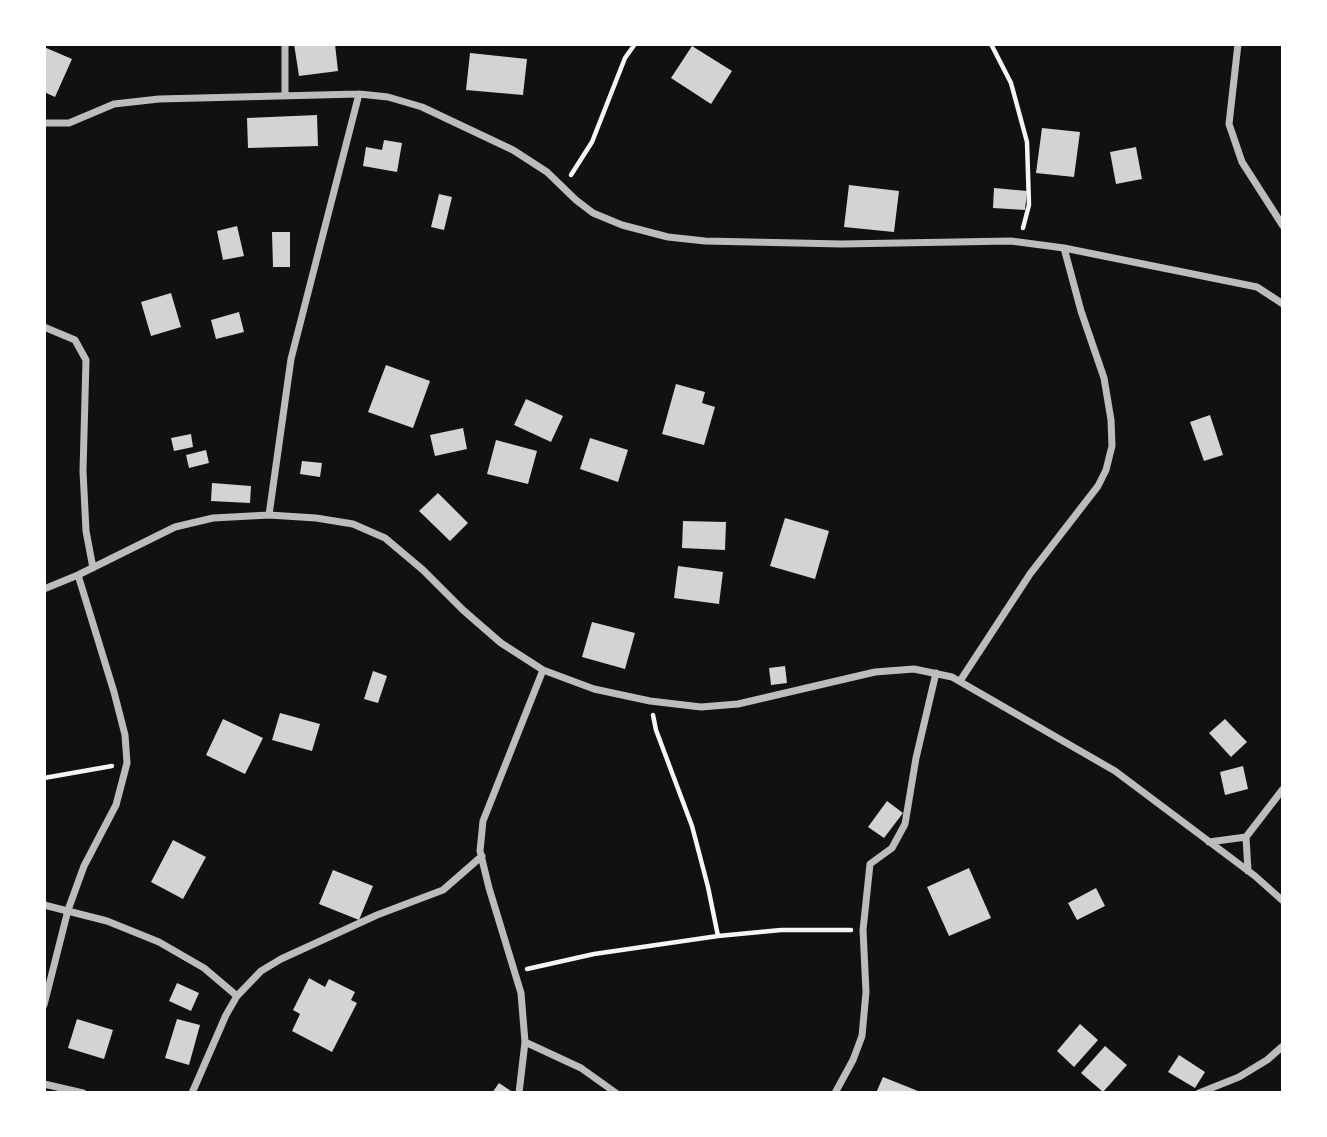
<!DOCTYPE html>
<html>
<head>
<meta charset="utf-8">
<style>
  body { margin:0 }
  #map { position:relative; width:1327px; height:1137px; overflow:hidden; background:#111; font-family:"PT Sans Narrow",sans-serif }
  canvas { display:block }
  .frame { position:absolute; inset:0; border:46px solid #fff; pointer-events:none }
</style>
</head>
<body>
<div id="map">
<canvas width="1327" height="1137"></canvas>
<div class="frame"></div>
</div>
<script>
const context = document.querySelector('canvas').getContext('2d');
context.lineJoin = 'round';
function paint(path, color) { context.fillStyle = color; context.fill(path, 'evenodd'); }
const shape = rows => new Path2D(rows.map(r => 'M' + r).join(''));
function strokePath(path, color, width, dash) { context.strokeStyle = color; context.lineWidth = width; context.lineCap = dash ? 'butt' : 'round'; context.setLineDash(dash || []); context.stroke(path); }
paint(shape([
  [294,44,335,44,338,71,299,76],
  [692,46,732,71,711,104,671,78],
  [44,47,72,59,55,97,44,92],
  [470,53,527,59,523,95,466,90],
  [317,115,318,146,248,148,247,118],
  [1042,128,1080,132,1074,177,1036,173],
  [384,140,402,143,397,172,363,166,366,147,382,150],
  [1136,147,1142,179,1116,184,1110,152],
  [849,185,899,191,894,232,844,227],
  [994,188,1027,191,1025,210,993,208],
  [439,194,452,197,444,230,431,227],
  [237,226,244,256,223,260,217,231],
  [272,232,290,232,290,267,273,267],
  [171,293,181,327,151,336,141,302],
  [239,312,244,332,216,339,211,320],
  [386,365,430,381,413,428,368,412],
  [676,384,705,392,702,403,715,407,704,445,662,434],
  [526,399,563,416,551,442,514,425],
  [1210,415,1223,455,1204,461,1190,422],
  [463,428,467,449,435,456,430,435],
  [191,434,193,447,174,451,171,438],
  [590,438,628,450,618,482,580,469],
  [496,440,537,451,528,484,487,474],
  [206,450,209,463,189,468,186,455],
  [302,461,322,463,320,477,300,474],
  [212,483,251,486,250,503,211,501],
  [438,493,468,523,450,541,419,511],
  [785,518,829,531,815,579,770,566],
  [683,521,726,522,725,550,682,548],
  [678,566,723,572,719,604,674,598],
  [592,622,635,633,625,669,582,657],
  [785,666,787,683,771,685,769,668],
  [373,671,387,676,378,703,364,699],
  [280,713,320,724,312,751,272,740],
  [223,719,263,738,245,774,206,755],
  [1225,719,1247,742,1231,757,1209,733],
  [1243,766,1248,789,1225,795,1220,772],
  [887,801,903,813,884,838,868,827],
  [173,840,206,857,183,899,151,882],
  [969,868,991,918,949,936,927,887],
  [333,870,373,886,359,920,319,904],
  [1096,888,1105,906,1077,920,1068,903],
  [309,978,325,987,329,979,355,992,351,1000,357,1003,332,1052,292,1031,300,1014,293,1010],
  [177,983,199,993,191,1011,169,1001],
  [77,1019,113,1030,104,1059,68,1048],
  [177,1019,200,1025,189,1065,165,1058],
  [1080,1024,1098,1040,1074,1067,1057,1051],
  [1105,1046,1127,1065,1103,1092,1081,1073],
  [1179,1055,1205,1072,1195,1088,1168,1072],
  [883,1077,923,1093,876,1093],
  [499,1083,514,1093,492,1093]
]), '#d3d3d3');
strokePath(shape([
  [991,44,1011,83,1027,142,1029,205,1023,228],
  [571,175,592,142,625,58,635,44],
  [653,715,656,730,692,826,708,887,718,936],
  [44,778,112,766],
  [527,969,594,954,718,936,781,930,851,930]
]), '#f5f5f5', 4.5);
strokePath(shape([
  [1238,44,1229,124,1242,162,1283,226],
  [285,96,285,44],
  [44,123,69,123,114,104,159,99,359,94,388,97,422,107,513,150,547,172,576,200,593,213,622,225,668,237,705,241,842,244,1011,241,1064,248,1257,287,1283,304],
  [44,327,75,340,86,360,83,471,86,531,93,568],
  [269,515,291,359,359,94],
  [44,589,78,575,175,527,213,518,269,515,316,518,353,524,385,538,423,570,463,610,501,643,543,670,594,689,650,701,701,707,738,704,875,672,914,669,952,677,1115,771,1255,876,1283,901],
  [960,681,1030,574,1098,486,1106,470,1112,446,1111,420,1104,378,1081,311,1064,248],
  [1209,842,1246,837],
  [1248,871,1246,837,1283,789],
  [44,905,107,921,159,942,204,968,237,996],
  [44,1005,68,910,84,866,116,805,127,763,125,735,114,692,78,575],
  [525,1042,581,1068,616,1093],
  [44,1084,83,1093],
  [192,1093,226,1015,237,996,261,971,281,959,377,915,443,890,482,856],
  [519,1093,525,1042,521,993,489,888,480,851,483,821,543,670],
  [835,1093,853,1060,862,1036,866,992,863,930,870,864,892,848,905,824,916,758,936,673],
  [1199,1093,1239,1077,1267,1060,1283,1046]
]), '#bcbcbc', 7);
</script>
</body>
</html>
